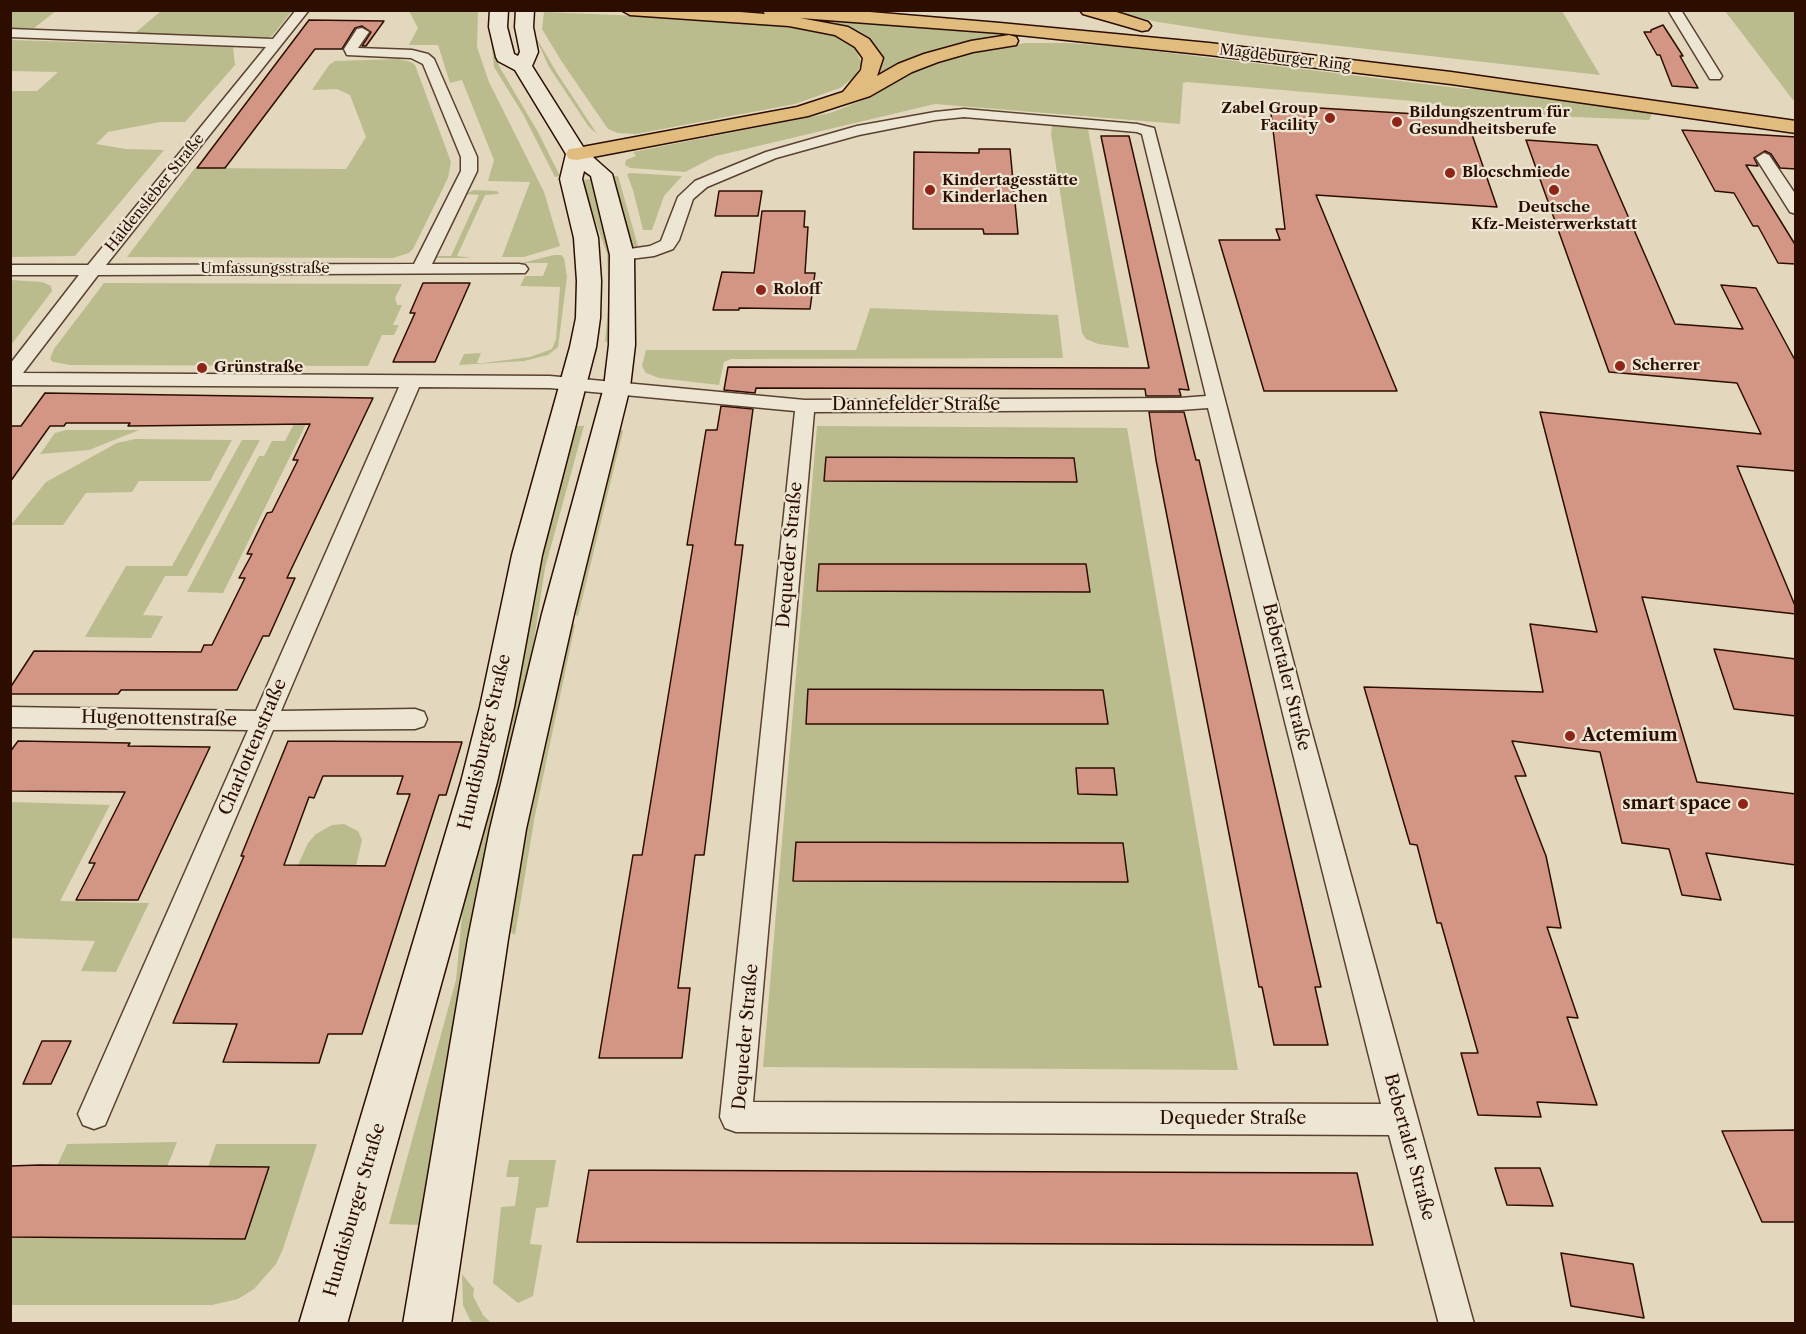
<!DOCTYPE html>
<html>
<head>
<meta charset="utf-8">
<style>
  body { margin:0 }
  #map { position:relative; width:1806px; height:1334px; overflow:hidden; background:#e3d8bd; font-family:"Libre Caslon Text",serif }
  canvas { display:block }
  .frame { position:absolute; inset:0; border:12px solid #2c0d00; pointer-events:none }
</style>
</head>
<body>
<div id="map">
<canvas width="1806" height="1334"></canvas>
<div class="frame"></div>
</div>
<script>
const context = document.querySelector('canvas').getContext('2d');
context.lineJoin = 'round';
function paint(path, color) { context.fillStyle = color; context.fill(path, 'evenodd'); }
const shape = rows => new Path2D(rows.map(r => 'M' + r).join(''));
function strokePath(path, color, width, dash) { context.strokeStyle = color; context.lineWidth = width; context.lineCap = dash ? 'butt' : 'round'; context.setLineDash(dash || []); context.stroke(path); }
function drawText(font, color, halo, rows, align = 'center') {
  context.font = font + ' "Libre Caslon Text",serif'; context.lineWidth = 4.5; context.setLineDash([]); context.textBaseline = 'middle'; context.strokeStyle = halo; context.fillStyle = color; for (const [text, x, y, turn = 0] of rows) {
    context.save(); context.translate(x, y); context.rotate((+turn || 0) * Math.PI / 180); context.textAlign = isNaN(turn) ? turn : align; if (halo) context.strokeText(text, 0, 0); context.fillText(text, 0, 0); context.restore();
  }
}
paint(shape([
  [11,10,56,10,56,11,34,28,11,28],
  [161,11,161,10,292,11,272,36,267,38,135,33],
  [409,11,478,11,477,47,489,82,544,192,560,246,524,257,502,257,530,182,488,181,494,160,462,80,450,83,438,45,409,45,418,28],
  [713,11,854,20,1038,36,1002,38,882,74,879,73,882,64,881,55,875,46,836,25,789,16],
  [1112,11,1562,11,1600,75,1242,35,1158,22],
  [1725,11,1795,11,1795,100,1793,100],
  [544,12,761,21,833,33,854,47,862,63,854,77,840,88,795,104,636,134,618,133,608,129,562,62,542,29],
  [534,34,557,73,597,134,589,127,549,67],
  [491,39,499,66,538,132,560,176,555,177,523,114,494,67],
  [11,40,233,47,235,65,185,122,160,122,108,132,96,144,126,149,164,150,75,256,11,257,11,91,37,91,58,72,11,71],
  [1026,43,1066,43,1113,46,1466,89,1497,89,1654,111,1649,120,1501,114,1413,101,1187,82,1183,83,1180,124,935,104,716,156,685,172,630,168,625,165,626,160,636,156,633,152,830,113,863,100,907,72,948,56],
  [399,59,411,62,415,65,451,162,448,178,413,249,409,253,393,258,127,257,195,168,346,169,366,137,350,95,337,89,312,90,329,65,335,61],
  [1052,126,1088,129,1129,348,1098,344,1086,339,1082,333,1051,134],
  [631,173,682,176,664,196,652,230,643,230,633,190,627,174],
  [611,176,618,176,638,246,636,247,632,246],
  [593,179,611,249,611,341,605,342,609,298,607,254,581,180],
  [474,190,497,191,499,194,485,195,457,256,472,258,435,258,437,256,451,256,479,195,465,194],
  [554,255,561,255,564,258,567,277,558,347,548,355,524,361,459,365,464,354,481,353,477,363,483,363,530,357,552,349,556,339,560,287,520,286,525,276,543,276,548,263,522,263],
  [11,280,42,282,51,286,52,291,11,345],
  [104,283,402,284,395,298,397,305,402,305,393,325,399,325,394,335,382,335,368,366,70,365,53,362,50,359,54,349],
  [870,308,1058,315,1063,358,731,359,724,362,719,385,659,378,646,373,642,366,646,350,856,350],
  [295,422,307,422,223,593,187,592,259,456,264,456,272,441,285,441],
  [575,426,584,426,545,568,532,654,497,808,421,1225,389,1224,456,980,463,904,537,568],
  [817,426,1127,428,1238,1070,763,1067],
  [826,457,1074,458,1077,482,824,481],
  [819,564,1086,564,1090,592,817,591],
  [809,689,1103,690,1108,724,807,724],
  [796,842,1123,843,1128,882,794,881],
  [618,427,623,431,578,616,573,614],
  [66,430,139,430,89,450,40,454,55,433],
  [135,439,232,440,210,481,139,481,132,492,86,493,63,525,11,525,46,482,117,443],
  [242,440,260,440,187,576,165,576,143,615,163,616,151,638,85,637,126,566,172,566],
  [570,621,575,625,535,815,515,935,508,930,532,794],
  [11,802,110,805,60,901,149,903,116,972,81,971,95,941,11,938],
  [344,824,358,831,362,840,356,866,298,865,308,843,316,834,332,825],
  [177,1142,167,1167,57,1166,67,1144],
  [216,1144,317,1144,283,1249,276,1264,254,1289,238,1299,212,1305,11,1305,11,1237,245,1239,269,1168,208,1167],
  [509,1160,556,1160,548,1207,536,1208,530,1244,542,1245,533,1296,518,1303,493,1283,501,1207,515,1206,519,1177,506,1177],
  [462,1274,474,1289,473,1296,483,1315,491,1323,473,1323,470,1320,463,1305]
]), '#babc8d');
const building = shape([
  [309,20,384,21,366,46,362,46,371,32,362,26,355,28,342,49,315,49,225,168,197,168,309,20],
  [1663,25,1683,56,1680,56,1698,88,1672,86,1660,55,1657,55,1644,32,1651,32,1651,30,1663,25],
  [1270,105,1466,117,1497,207,1316,195,1397,391,1264,391,1219,240,1280,240,1276,229,1285,229,1270,105],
  [1682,130,1796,137,1796,169,1780,168,1771,154,1765,151,1754,158,1758,166,1746,165,1796,246,1796,264,1778,263,1758,226,1753,226,1734,193,1715,191,1682,130],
  [1101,136,1129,136,1189,390,1179,389,1181,396,1146,396,1145,389,756,388,755,393,724,390,728,367,1149,368,1101,136],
  [1526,140,1597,145,1675,324,1743,329,1721,285,1756,288,1796,362,1796,471,1737,466,1796,608,1796,614,1642,597,1697,782,1796,794,1796,865,1706,853,1721,900,1682,895,1669,849,1622,843,1600,752,1512,741,1526,776,1515,776,1546,856,1561,928,1547,927,1578,1018,1567,1017,1597,1105,1537,1102,1541,1117,1478,1115,1461,1053,1478,1053,1441,923,1437,923,1417,845,1410,844,1364,687,1543,692,1530,624,1597,632,1540,412,1761,434,1737,383,1609,372,1526,140],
  [979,149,1010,149,1018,234,984,234,983,229,913,229,914,152,979,153,979,149],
  [719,191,762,191,758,216,715,216,719,191],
  [762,211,805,211,804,227,808,227,805,273,815,273,810,309,739,308,739,310,713,310,722,272,754,273,762,211],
  [423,283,470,283,435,362,393,362,415,313,410,313,423,283],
  [45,393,373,398,287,578,295,578,269,636,263,636,237,690,121,690,118,694,10,694,10,688,34,651,201,652,204,645,212,645,245,578,239,578,252,554,247,554,267,513,272,512,298,460,293,460,310,424,128,426,130,423,66,423,64,426,50,426,10,482,10,426,21,426,45,393],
  [721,406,753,409,735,545,743,545,708,824,704,855,695,855,678,988,690,988,682,1058,599,1058,633,855,642,855,693,545,687,545,706,430,717,430,721,406],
  [1149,412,1184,412,1196,460,1199,460,1321,987,1315,987,1328,1045,1274,1045,1262,987,1259,987,1156,460,1149,412],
  [826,457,1074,458,1077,482,824,481,826,457],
  [819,564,1086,564,1090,592,817,591,819,564],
  [1714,649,1796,659,1796,716,1734,709,1714,649],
  [808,689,1103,690,1108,724,806,724,808,689],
  [18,741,130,743,128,746,210,747,138,900,76,900,95,863,89,863,125,792,10,791,10,752,18,741],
  [288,741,462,742,446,795,439,795,362,1034,328,1034,319,1063,223,1062,237,1024,173,1023,244,856,241,856,288,741],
  [323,776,403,776,397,794,410,794,385,866,284,865,309,797,314,798,323,776],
  [1076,768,1114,768,1117,795,1078,794,1076,768],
  [796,842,1123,843,1128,882,793,881,796,842],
  [42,1041,71,1041,51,1084,23,1084,42,1041],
  [1796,1130,1796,1222,1762,1222,1722,1131,1796,1130],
  [10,1166,39,1165,269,1167,245,1239,10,1237,10,1166],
  [1495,1168,1540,1168,1553,1206,1507,1205,1495,1168],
  [589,1170,1357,1173,1373,1245,577,1242,589,1170],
  [1561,1253,1633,1264,1644,1318,1571,1306,1561,1253]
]);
paint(building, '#d49684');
strokePath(building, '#2c0d00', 1.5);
const minor = shape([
  [296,10,309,10,106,265,414,264,461,171,461,157,423,64,411,58,347,55,344,49,357,29,362,28,369,32,358,48,412,50,428,54,434,59,477,157,477,171,432,264,519,264,525,265,528,269,525,273,98,275,23,373,550,376,805,400,1180,398,1206,396,1142,134,1137,132,964,117,935,120,859,135,776,158,707,187,693,199,679,240,673,249,654,256,622,260,616,259,613,255,616,251,650,246,661,241,678,197,695,181,766,152,857,126,935,112,964,109,1137,124,1154,128,1309,722,1474,1324,1439,1324,1389,1135,736,1132,725,1128,720,1117,795,411,550,388,419,387,281,711,415,709,424,712,427,719,424,726,415,729,273,730,105,1125,94,1129,83,1125,78,1114,248,730,10,727,10,707,256,711,399,387,10,385,10,364,79,275,10,275,10,265,88,265,266,47,10,37,10,29,273,39,296,10],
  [1208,408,1285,722,1381,1104,753,1102,814,412,1180,410,1208,408],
  [1668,10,1681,10,1722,76,1720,79,1710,79,1668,10],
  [1764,153,1769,155,1796,195,1796,214,1790,212,1756,158,1764,153]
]);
const secondary = shape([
  [490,10,508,10,507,27,514,54,518,56,520,52,515,27,516,10,534,10,533,27,538,52,532,66,585,150,612,174,634,255,635,345,630,387,574,614,526,829,508,939,451,1324,403,1324,468,939,490,829,542,614,604,387,609,345,610,255,591,176,584,171,582,179,598,238,601,281,600,318,596,347,542,555,514,707,497,782,347,1324,299,1324,461,782,480,707,512,555,570,347,576,318,577,281,574,238,560,179,566,154,515,70,498,61,496,57,489,27,490,10]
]);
const trunk = shape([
  [621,10,715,10,765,14,762,10,846,10,1000,23,1209,43,1451,72,1796,121,1796,133,1451,84,1209,55,1000,33,800,18,848,27,869,39,883,58,877,76,898,64,924,54,971,41,1009,35,1016,37,1018,41,1016,45,973,52,938,62,912,72,870,96,808,116,577,160,569,159,566,154,569,149,577,148,797,107,843,92,861,70,863,58,855,47,835,35,789,26,630,15,621,10],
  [1080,10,1110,10,1148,22,1151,26,1148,30,1142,31,1083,14,1080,10]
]);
strokePath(minor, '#5a402f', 3);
strokePath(secondary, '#2c0d00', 3);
strokePath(trunk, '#2c0d00', 3);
paint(minor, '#ede6d4');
paint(secondary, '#ede6d4');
paint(trunk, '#e2bc7e');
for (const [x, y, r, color] of [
  [1330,118,6,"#8f2418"],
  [1397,122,6,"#8f2418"],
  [1450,173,6,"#8f2418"],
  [930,190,6,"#8f2418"],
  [1554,190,6,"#8f2418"],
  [761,290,6,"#8f2418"],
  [1620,366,6,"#8f2418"],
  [202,368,6,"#8f2418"],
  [1570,736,6,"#8f2418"],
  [1743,804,6,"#8f2418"]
]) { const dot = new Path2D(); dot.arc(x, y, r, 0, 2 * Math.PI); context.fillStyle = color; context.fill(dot); strokePath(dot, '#ede6d4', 2); }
drawText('15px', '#2c0d00', '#ede6d4', [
  ["Magdeburger Ring",1285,58,7],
  ["Haldensleber Straße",155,193,-51],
  ["Umfassungsstraße",265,269]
]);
drawText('bold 15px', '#2c0d00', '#ede6d4', [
  ["Zabel Group",1318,109,"right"],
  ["Facility",1318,126,"right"],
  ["Bildungszentrum für",1409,113],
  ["Gesundheitsberufe",1409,130],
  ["Blocschmiede",1462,173],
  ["Kindertagesstätte",942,181],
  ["Kinderlachen",942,198],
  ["Deutsche",1554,208,"center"],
  ["Kfz-Meisterwerkstatt",1554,225,"center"],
  ["Roloff",773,290],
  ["Scherrer",1632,366],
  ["Grünstraße",214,368]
], 'left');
drawText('18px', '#2c0d00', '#ede6d4', [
  ["Dannefelder Straße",916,405],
  ["Dequeder Straße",790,555,-85],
  ["Bebertaler Straße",1286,677,76],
  ["Hugenottenstraße",159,719,1],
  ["Hundisburger Straße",485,742,-77],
  ["Charlottenstraße",253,747,-67],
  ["Dequeder Straße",746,1037,-85],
  ["Dequeder Straße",1233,1119],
  ["Bebertaler Straße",1409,1147,75],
  ["Hundisburger Straße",355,1210,-74]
]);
drawText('bold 18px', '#2c0d00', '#ede6d4', [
  ["Actemium",1582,736],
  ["smart space",1731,804,"right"]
], 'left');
</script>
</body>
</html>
